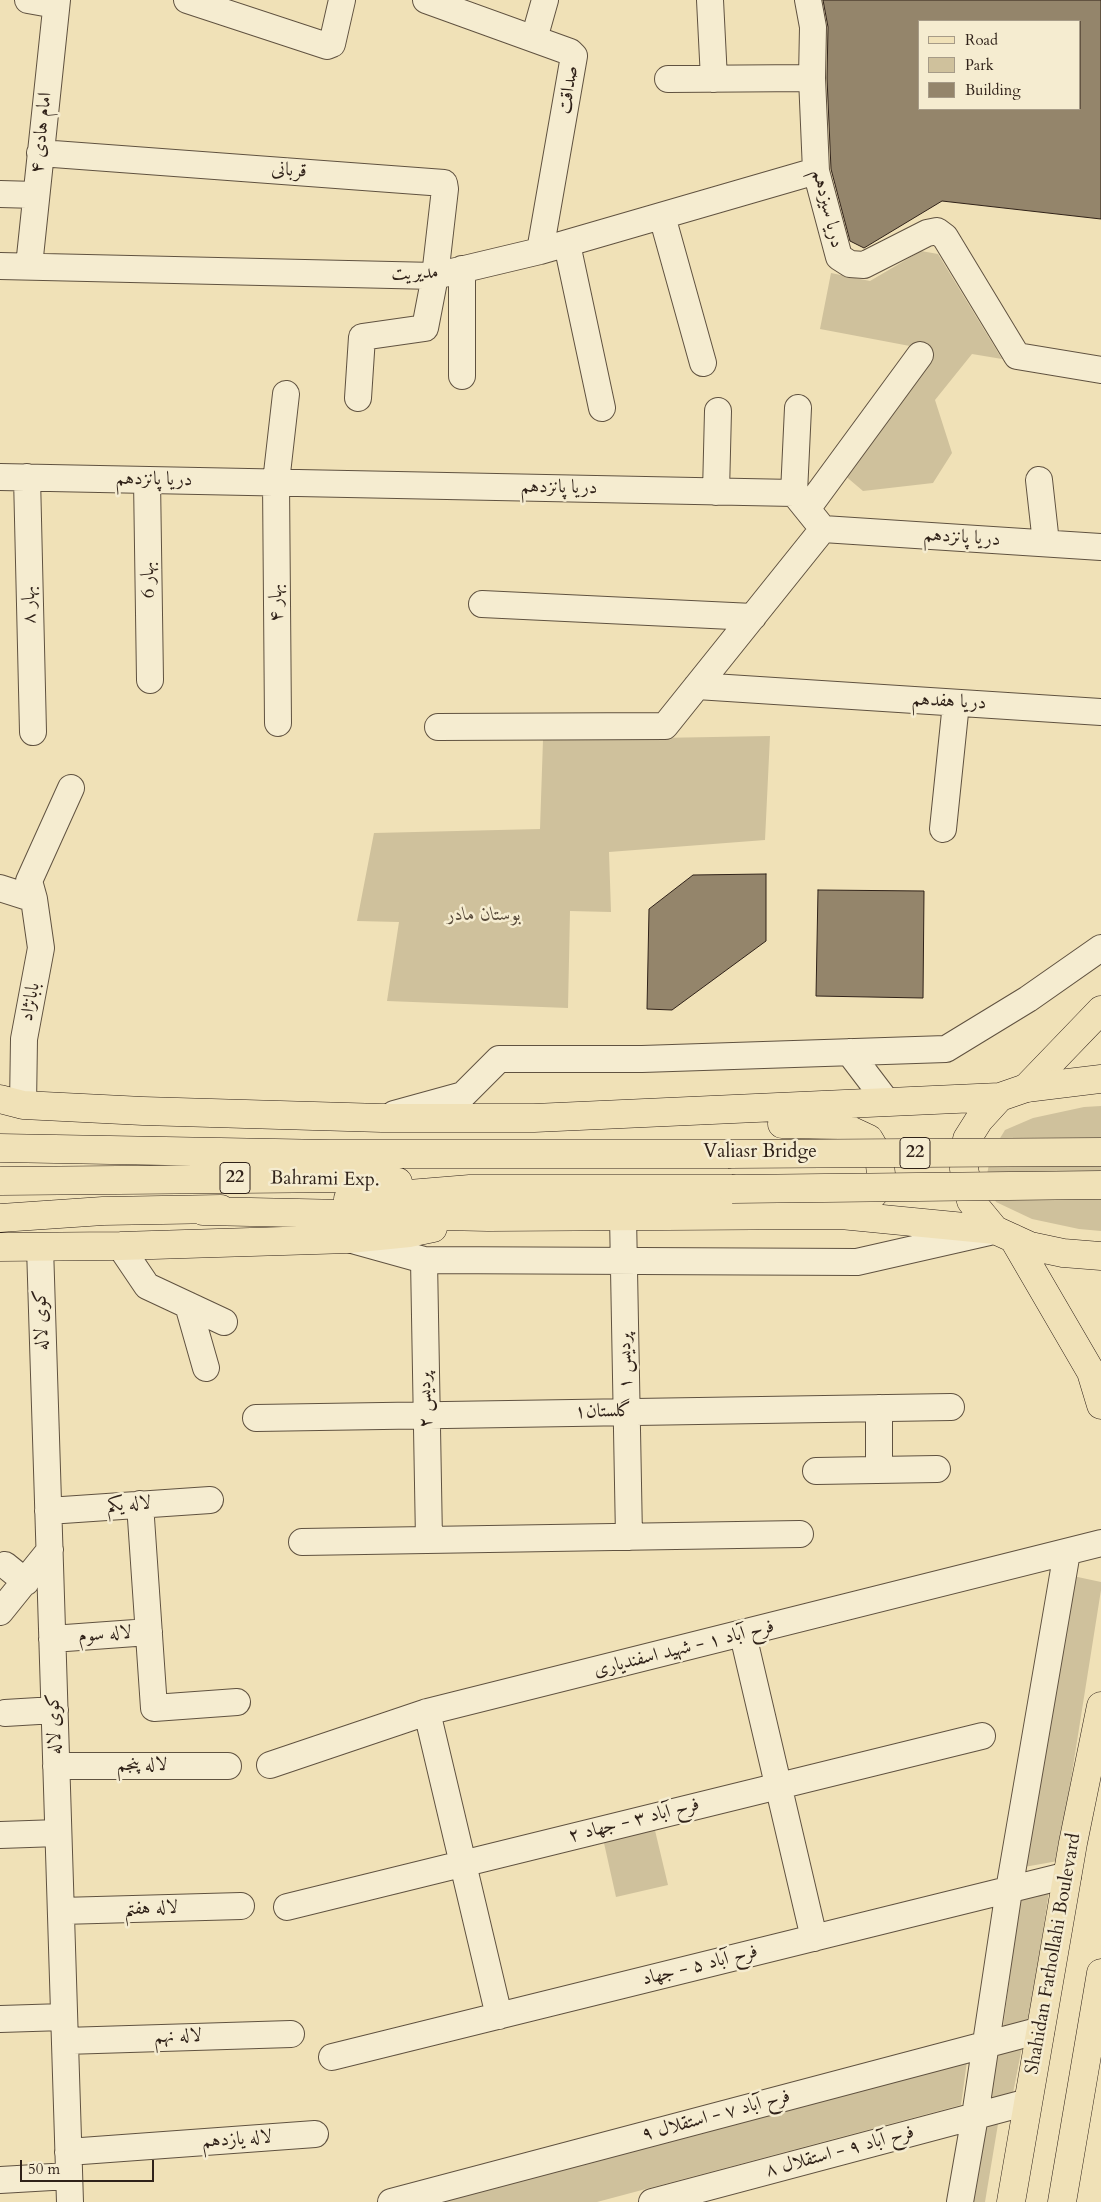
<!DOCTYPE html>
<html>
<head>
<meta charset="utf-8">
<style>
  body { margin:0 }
  #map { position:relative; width:1101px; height:2202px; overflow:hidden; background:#f0e1b7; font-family:Cardo,serif }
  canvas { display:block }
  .legend { position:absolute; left:918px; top:20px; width:162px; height:90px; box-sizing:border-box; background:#f5ecd0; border:1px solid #a69b87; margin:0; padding:6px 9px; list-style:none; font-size:15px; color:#302219 }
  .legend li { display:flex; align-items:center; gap:10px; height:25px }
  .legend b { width:25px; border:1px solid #a69b87 }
  .scale { position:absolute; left:20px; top:2160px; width:134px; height:22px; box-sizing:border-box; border:2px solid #302219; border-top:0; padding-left:6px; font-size:15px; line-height:18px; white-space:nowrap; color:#302219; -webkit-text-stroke:4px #f5ecd0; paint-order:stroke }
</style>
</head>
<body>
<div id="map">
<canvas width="1101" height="2202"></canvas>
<ul class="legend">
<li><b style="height:6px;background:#f0e1b7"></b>Road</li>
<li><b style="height:14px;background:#cfc19c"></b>Park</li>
<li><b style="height:14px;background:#94856b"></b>Building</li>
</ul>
<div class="scale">50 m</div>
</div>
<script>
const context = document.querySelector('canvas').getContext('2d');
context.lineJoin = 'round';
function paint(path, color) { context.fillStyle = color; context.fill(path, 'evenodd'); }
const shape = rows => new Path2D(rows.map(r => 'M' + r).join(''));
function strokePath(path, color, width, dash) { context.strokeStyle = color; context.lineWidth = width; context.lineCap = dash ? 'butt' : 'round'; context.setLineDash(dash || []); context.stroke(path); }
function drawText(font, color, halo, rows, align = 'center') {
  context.font = font + ' Cardo,Amiri,serif'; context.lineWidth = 5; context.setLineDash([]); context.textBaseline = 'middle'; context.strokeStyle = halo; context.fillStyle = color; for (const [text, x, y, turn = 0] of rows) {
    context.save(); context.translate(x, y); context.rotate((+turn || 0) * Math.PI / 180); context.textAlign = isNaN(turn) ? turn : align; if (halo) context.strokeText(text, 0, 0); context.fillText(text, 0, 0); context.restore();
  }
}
paint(shape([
  [921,251,938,254,1002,359,972,354,935,400,952,453,933,483,863,491,843,474,931,350,820,329,831,273,870,281],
  [770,736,765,840,609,852,611,912,570,911,568,1008,387,1001,399,922,357,921,374,833,540,829,543,740],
  [1101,1106,1101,1231,1079,1229,1032,1219,996,1202,986,1180,991,1153,1005,1130,1033,1118,1084,1107],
  [1073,1576,1101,1582,1101,1590,1058,1861,1024,1867],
  [653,1822,668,1885,616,1897,602,1834],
  [1049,1891,1030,2019,1003,2027,1020,1900],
  [1022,2047,1012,2098,982,2104,993,2048],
  [967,2061,961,2105,597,2202,440,2202],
  [998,2124,985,2202,963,2202,976,2126]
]), '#cfc19c');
const building = shape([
  [823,0,1101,0,1101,219,942,201,864,248,850,241,831,169,827,78,828,27,823,0],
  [920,21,1080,21,1080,109,920,109,920,21],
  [766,874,766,941,672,1010,647,1009,649,909,693,875,766,874],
  [818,890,924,891,923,998,816,996,818,890]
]);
paint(building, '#94856b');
strokePath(building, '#302219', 1);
const minor = shape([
  [28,0,56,5],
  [187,0,327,46,332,44,342,0],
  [426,0,570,52,574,56,540,251],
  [710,0,714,79],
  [808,0,813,27,812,78,816,171,839,257,850,264,864,265,927,233,937,231,945,237,1017,356,1101,370],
  [534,39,545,0],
  [668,79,812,78],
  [40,153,444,183,445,189,435,276,425,328,362,337,358,398],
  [0,194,36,195],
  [662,216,703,363],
  [567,244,602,408],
  [0,266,435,276,540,251,816,171],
  [29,266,57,0],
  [462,376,462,269],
  [0,477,794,493,823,529,1101,547],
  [27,477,33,732],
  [147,480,150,680],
  [1039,480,1046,543],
  [716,492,718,411],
  [794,493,798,408],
  [807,509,920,355],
  [482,604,753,617],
  [697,686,1101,712],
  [278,723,276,482,286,394],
  [438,727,665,726,823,529],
  [943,829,956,703],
  [0,888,34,899,41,948,24,1039,23,1105],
  [34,899,29,881,71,788],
  [849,1052,887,1102],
  [394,1114,463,1095,499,1059,642,1059,946,1049,1028,999,1101,948],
  [623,1216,629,1537],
  [352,1240,424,1260,857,1262,989,1232],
  [120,1246,147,1286,224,1322],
  [40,1247,70,2202],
  [424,1260,429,1540],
  [188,1305,206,1368],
  [256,1418,951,1407],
  [879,1470,879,1408],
  [816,1471,937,1469],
  [140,1504,154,1708,237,1702],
  [48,1511,210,1500],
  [302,1542,800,1534],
  [5,1565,26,1582],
  [0,1612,50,1550],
  [743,1635,814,1938],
  [52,1639,149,1632],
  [427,1712,499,2016],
  [5,1713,55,1710],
  [270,1765,427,1712,1101,1543],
  [56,1766,228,1766],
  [0,1835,58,1833],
  [287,1907,982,1736],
  [61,1911,241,1906],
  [0,2019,64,2017],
  [65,2041,291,2034],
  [332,2057,1068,1875],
  [68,2152,315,2134],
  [0,2180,69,2176],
  [391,2202,1041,2030],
  [652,2202,1028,2102],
  [960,2202,975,2116,1009,1890,1067,1552]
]);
const major = shape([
  [1026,1088,1101,1010],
  [1011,2202,1073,1843,1101,1706],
  [1062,2202,1101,1973]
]);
const highway = shape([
  [1101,1079,1026,1088,1000,1097,979,1120,967,1139,964,1169,971,1201,995,1230,1030,1246,1063,1253,1101,1256],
  [0,1099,23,1105,143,1111,382,1118,534,1118,1000,1097],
  [782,1124,839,1125,869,1139,879,1156,881,1174,877,1190,864,1204],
  [0,1148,330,1154,728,1154],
  [0,1181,353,1178,398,1182],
  [348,1199,470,1189,732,1189],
  [203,1211,488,1217,841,1215,995,1230],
  [0,1218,103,1211,221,1209],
  [1013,1238,1091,1372,1101,1405],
  [0,1247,120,1246,349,1239,409,1233,433,1228]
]);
strokePath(minor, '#605240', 28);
strokePath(major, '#302219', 29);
strokePath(highway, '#302219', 29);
strokePath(minor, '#f5ecd0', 26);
strokePath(major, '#f0e1b7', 28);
strokePath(highway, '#f0e1b7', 28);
const highwayBridge = shape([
  [728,1154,1101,1152],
  [732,1189,1101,1185]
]);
strokePath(highwayBridge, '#302219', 29, []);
strokePath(highwayBridge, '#f0e1b7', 28);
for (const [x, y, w] of [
  [915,1153,30],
  [235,1178,30]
]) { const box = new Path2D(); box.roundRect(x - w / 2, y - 15.5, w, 31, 4); context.fillStyle = '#f5ecd0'; context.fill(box); strokePath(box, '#302219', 1); }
drawText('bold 18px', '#302219', null, [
  ["22",915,1153],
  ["22",235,1178]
]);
drawText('19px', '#302219', '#f5ecd0', [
  ["صداقت",569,90,-81],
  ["امام هادی ۴",42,133,-84],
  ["قربانی",289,171,4],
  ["دریا سیزدهم",827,209,76],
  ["مدیریت",415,274,-2],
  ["دریا پانزدهم",154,480,1],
  ["دریا پانزدهم",559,488,1],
  ["دریا پانزدهم",962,538,4],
  ["بهار 6",149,580,-91],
  ["بهار ۴",277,603,-91],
  ["بهار ۸",30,605,-91],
  ["دریا هفدهم",949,702,3],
  ["بابانژاد",31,1002,-79],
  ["Valiasr Bridge",760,1153],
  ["Bahrami Exp.",325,1180,1],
  ["کوی لاله",42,1320,-92],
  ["پردیس ۱",626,1361,-91],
  ["پردیس ۲",426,1400,-91],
  ["گلستان۱",603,1412,-1],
  ["لاله یکم",129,1505,-4],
  ["لاله سوم",105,1635,-4],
  ["فرح آباد ۱ - شهید اسفندیاری",684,1649,-14],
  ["کوی لاله",55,1724,-92],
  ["لاله پنجم",142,1766],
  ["فرح آباد ۳ - جهاد ۲",634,1821,-14],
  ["لاله هفتم",151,1909,-2],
  ["Shahidan Fathollahi Boulevard",1054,1954,-80],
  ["فرح آباد ۵ - جهاد",700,1966,-14],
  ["لاله نهم",178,2037,-2],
  ["فرح آباد ۷ - استقلال ۹",716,2116,-15],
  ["لاله یازدهم",237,2140,-4],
  ["فرح آباد ۹ - استقلال ۸",840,2152,-15]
]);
drawText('italic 19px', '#584a3a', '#f5ecd0', [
  ["بوستان مادر",484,916]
]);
</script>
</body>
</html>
